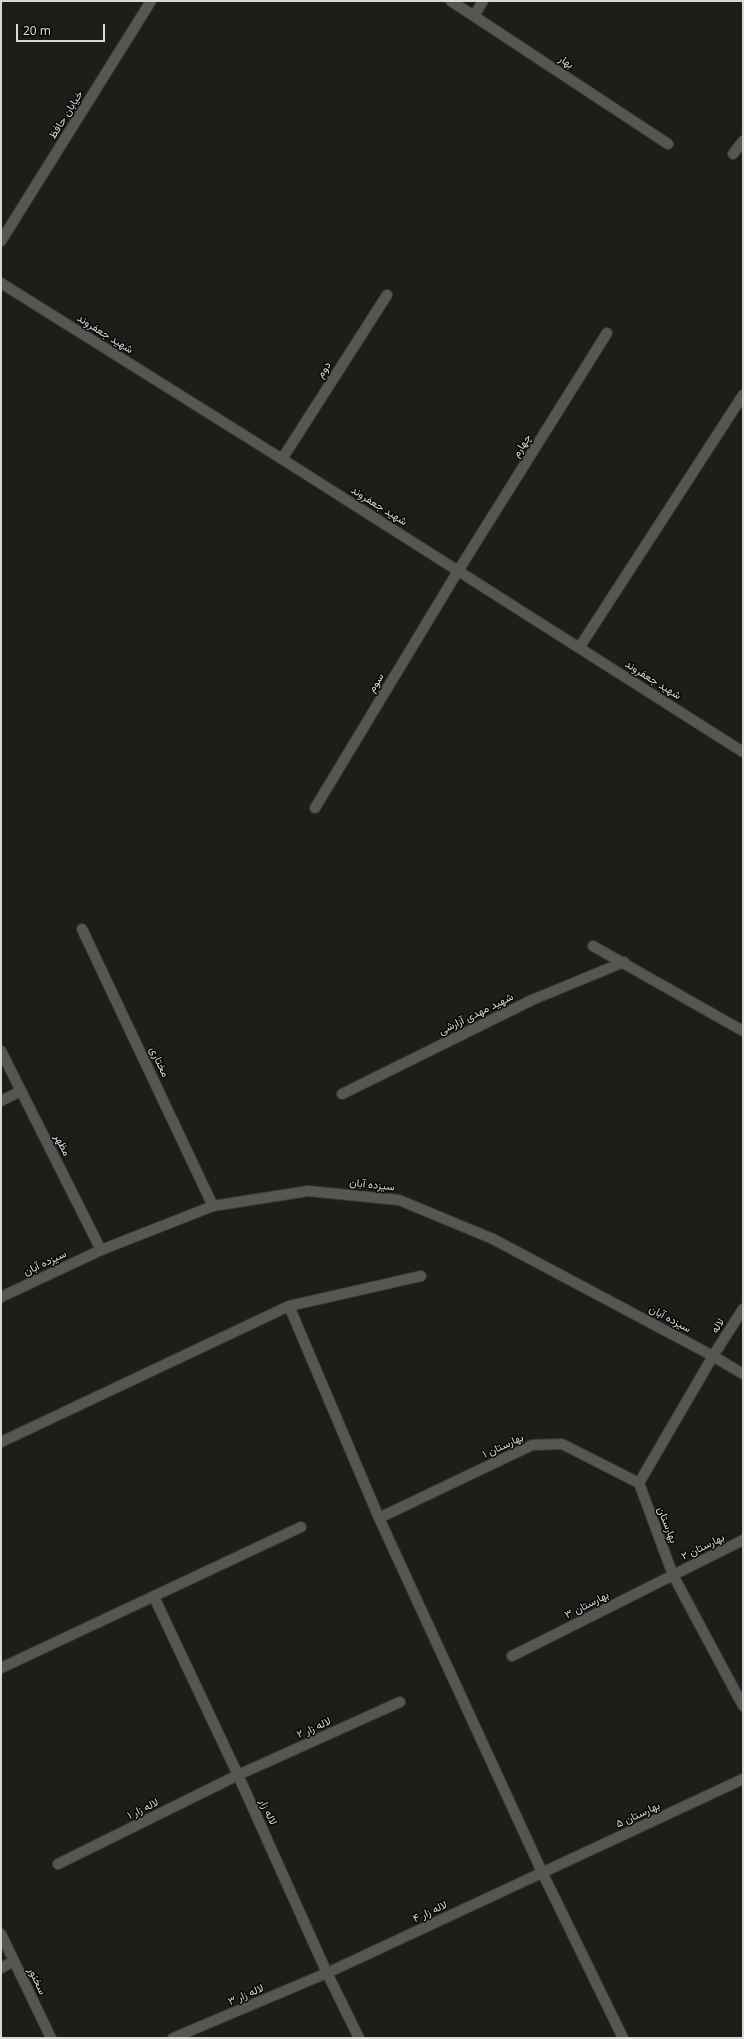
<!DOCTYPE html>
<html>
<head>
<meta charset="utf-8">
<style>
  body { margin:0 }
  #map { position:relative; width:744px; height:2039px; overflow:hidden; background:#1d1d1a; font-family:"Noto Sans",sans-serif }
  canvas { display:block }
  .frame { position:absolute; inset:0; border:2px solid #d9dad8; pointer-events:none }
  .scale { position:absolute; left:16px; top:24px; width:89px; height:18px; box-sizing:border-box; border:2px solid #d9dad8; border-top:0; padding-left:5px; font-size:12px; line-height:14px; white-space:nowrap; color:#d9dad8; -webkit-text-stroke:3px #070706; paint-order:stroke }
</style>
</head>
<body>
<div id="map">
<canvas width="744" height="2039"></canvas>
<div class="frame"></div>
<div class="scale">20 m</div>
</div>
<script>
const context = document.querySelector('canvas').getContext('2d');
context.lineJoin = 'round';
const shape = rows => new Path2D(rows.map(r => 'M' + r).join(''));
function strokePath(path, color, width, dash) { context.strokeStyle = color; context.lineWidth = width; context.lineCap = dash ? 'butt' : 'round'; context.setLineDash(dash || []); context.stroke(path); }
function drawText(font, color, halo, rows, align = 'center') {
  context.font = font + ' "Noto Sans",Vazirmatn,sans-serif'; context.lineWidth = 3; context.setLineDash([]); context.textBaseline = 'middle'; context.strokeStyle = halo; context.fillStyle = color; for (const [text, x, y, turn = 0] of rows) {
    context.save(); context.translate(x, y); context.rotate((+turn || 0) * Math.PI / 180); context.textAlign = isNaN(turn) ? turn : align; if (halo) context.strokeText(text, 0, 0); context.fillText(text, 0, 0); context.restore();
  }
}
const minor = shape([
  [451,1,668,144],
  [474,16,483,1],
  [733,154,743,141],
  [1,241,151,1],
  [1,283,282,459,743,752],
  [282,459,387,295],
  [579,648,743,395],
  [315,808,458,571,607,333],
  [82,929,213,1206],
  [593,946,743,1031],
  [1,1051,101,1250],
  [342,1094,532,1000,624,962],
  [1,1101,21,1091],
  [1,1297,101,1250,213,1206,308,1191,399,1200,493,1239,713,1356,743,1374],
  [289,1306,379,1518,542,1872,623,2038],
  [743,1309,713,1356,639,1483,673,1575,743,1706],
  [1,1442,289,1306,421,1276],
  [379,1518,532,1445,562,1444,639,1483],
  [154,1597,238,1775,327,1973,359,2038],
  [512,1656,743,1540],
  [1,1668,301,1527],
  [58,1864,238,1775,400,1702],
  [1,1934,51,2038],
  [1,1968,14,1961],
  [173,2038,327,1973,743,1779]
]);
strokePath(minor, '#393a38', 12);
strokePath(minor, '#565653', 10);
drawText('11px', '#d9dad8', '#070706', [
  ["بهار",566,62,33],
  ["خیابان حافظ",66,115,-58],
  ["شهید جعفروند",105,334,32],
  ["دوم",324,370,-57],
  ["چهارم",522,446,-58],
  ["شهید جعفروند",379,506,32],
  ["شهید جعفروند",653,680,32],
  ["سوم",376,683,-59],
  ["شهید مهدی آزارشی",476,1014,-26],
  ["مختاری",159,1062,65],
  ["مظهر",62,1145,63],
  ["سیزده آبان",372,1185,6],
  ["سیزده آبان",45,1263,-25],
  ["سیزده آبان",670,1319,28],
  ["لاله",718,1326,-57],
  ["بهارستان ۱",503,1446,-25],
  ["بهارستان",667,1525,69],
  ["بهارستان ۲",703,1547,-26],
  ["بهارستان ۳",587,1605,-27],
  ["لاله زار ۲",314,1728,-24],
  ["لاله زار ۱",143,1809,-26],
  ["لاله زار",268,1812,66],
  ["بهارستان ۵",638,1815,-25],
  ["لاله زار ۴",430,1912,-25],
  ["سخنور",37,1981,65],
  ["لاله زار ۳",246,1995,-23]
]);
</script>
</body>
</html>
